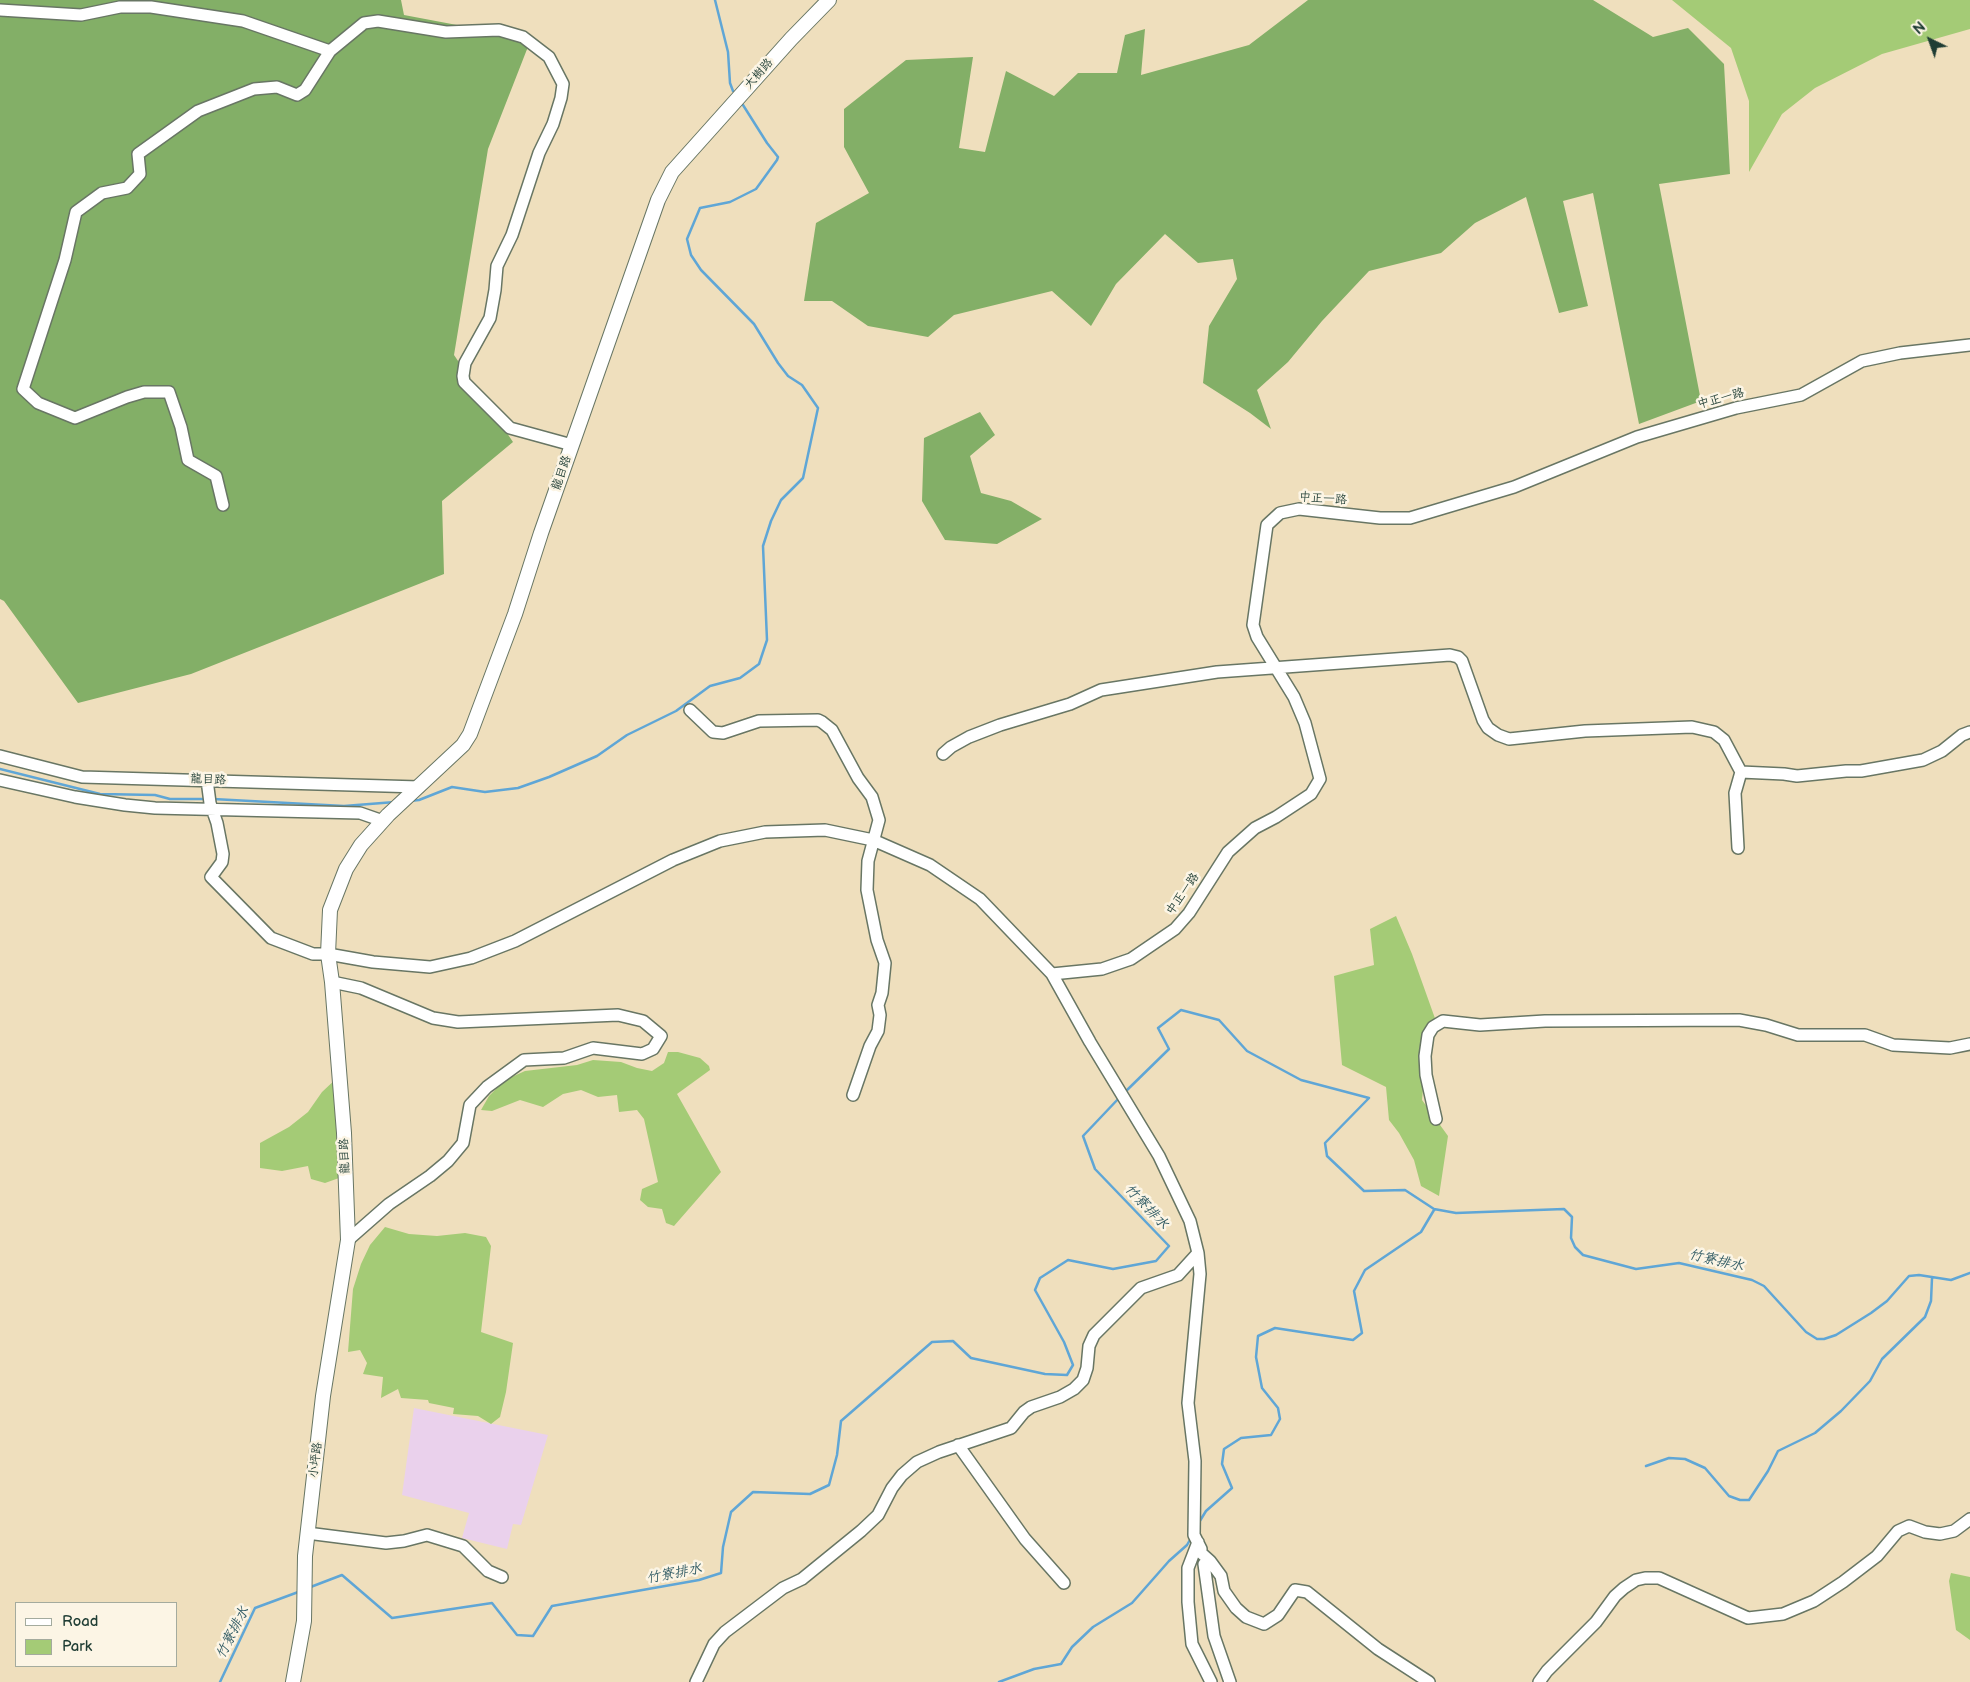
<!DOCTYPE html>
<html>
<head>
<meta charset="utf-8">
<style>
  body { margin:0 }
  #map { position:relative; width:1970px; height:1682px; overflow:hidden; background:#efdfbd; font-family:"Balsamiq Sans",sans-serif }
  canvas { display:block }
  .legend { position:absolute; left:15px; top:1602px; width:162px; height:65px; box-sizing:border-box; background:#fcf5e5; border:1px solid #a4ab9e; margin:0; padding:6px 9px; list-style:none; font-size:15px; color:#1f3d34 }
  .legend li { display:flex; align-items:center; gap:10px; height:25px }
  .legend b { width:25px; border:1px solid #a4ab9e }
  .north { position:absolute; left:1905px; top:15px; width:50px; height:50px; -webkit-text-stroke:4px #fcf5e5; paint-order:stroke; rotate:318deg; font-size:14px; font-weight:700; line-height:20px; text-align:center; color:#1f3d34 }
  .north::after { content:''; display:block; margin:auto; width:18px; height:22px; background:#1f3d34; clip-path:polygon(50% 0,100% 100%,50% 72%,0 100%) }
</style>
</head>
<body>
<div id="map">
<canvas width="1970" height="1682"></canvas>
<ul class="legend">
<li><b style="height:6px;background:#fff"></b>Road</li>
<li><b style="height:14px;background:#a4cb76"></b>Park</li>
</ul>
<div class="north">N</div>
</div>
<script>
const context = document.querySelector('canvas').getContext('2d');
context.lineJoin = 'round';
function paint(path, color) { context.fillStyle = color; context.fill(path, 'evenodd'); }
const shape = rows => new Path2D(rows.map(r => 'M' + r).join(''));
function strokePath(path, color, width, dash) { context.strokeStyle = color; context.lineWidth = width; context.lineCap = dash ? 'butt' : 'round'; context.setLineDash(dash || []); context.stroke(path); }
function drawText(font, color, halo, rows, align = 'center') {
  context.font = font + ' "Balsamiq Sans","LXGW WenKai TC",sans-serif'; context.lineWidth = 5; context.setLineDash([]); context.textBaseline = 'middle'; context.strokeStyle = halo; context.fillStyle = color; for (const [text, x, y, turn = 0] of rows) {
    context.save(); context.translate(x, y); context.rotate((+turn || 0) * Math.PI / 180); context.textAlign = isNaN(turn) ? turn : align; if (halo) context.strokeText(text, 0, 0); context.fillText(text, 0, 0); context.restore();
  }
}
paint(shape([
  [414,1408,548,1435,521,1525,513,1524,507,1549,462,1538,469,1513,402,1495]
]), '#ead1ec');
paint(shape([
  [1672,0,1970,0,1970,29,1882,54,1815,88,1782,114,1749,172,1749,101,1731,48],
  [1396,916,1412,954,1437,1024,1426,1055,1422,1100,1448,1136,1439,1196,1421,1186,1414,1160,1399,1133,1389,1120,1386,1087,1342,1065,1334,976,1374,965,1370,929],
  [668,1052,678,1052,700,1058,709,1066,710,1070,677,1094,721,1172,674,1226,666,1223,662,1209,648,1207,640,1200,642,1189,658,1182,644,1119,637,1110,619,1112,617,1095,598,1097,581,1090,563,1094,543,1107,520,1100,492,1111,481,1110,489,1096,505,1080,525,1071,577,1065,593,1060,621,1062,637,1068,652,1071,664,1063],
  [338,1077,336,1142,339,1178,325,1183,311,1179,308,1166,282,1171,260,1168,260,1143,289,1127,308,1112,322,1092],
  [385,1227,409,1234,437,1236,465,1233,486,1237,491,1246,481,1332,513,1343,506,1392,500,1417,491,1424,478,1416,453,1414,454,1408,429,1403,428,1400,401,1398,398,1389,381,1398,383,1377,363,1374,367,1363,360,1350,348,1352,353,1289,361,1264,370,1245],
  [1951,1573,1970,1577,1970,1640,1956,1630,1949,1581]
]), '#a4cb76');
paint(shape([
  [0,0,401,0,404,15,531,39,488,149,454,355,513,442,442,501,444,574,191,674,78,703,4,601,0,599],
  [1308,0,1593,0,1653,37,1688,28,1724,64,1730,174,1659,184,1701,401,1639,424,1593,193,1563,201,1588,306,1559,313,1526,197,1475,223,1441,253,1369,271,1322,321,1288,362,1257,390,1271,429,1250,413,1203,383,1209,326,1237,279,1233,259,1198,263,1165,234,1116,284,1091,326,1052,291,954,315,928,337,868,326,832,301,804,301,816,223,869,193,844,147,844,109,906,60,973,57,959,148,985,152,1006,71,1054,96,1078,73,1117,73,1125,35,1145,29,1141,75,1249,45],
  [980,412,995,435,970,456,981,493,1011,501,1042,519,997,544,945,540,922,501,924,438]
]), '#83af67');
strokePath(shape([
  [715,0,728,52,730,83,733,91],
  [0,769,100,794,155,795,170,799,205,799],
  [213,799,344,806,395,802],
  [410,801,419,800,452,787,485,792,518,788,549,777,597,756,627,735,676,711,710,686,740,678,759,664,767,640,763,546,771,521,781,500,803,478,818,408,802,385,788,376,778,363,754,324,701,270,691,255,687,239,700,208,730,202,756,189,777,160,778,157,767,143,743,105],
  [1124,1093,1169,1049,1158,1028,1181,1010,1219,1020,1247,1051,1301,1080,1369,1098,1325,1143,1327,1156,1364,1191,1405,1190,1434,1209,1456,1213,1564,1209,1572,1217,1571,1238,1575,1247,1583,1255,1636,1269,1679,1263,1752,1280,1764,1286,1806,1332,1817,1339,1824,1339,1836,1335,1871,1313,1887,1301,1909,1276,1919,1275,1951,1280,1970,1273],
  [1646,1466,1669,1458,1685,1459,1705,1468,1729,1496,1740,1500,1749,1500,1768,1471,1778,1451,1815,1433,1841,1411,1870,1381,1882,1359,1925,1317,1931,1301,1932,1278],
  [1198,1524,1206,1511,1232,1488,1222,1464,1224,1449,1241,1438,1271,1435,1280,1419,1278,1408,1262,1388,1256,1357,1258,1336,1275,1328,1353,1340,1362,1333,1354,1291,1365,1270,1421,1232,1434,1210],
  [308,1588,342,1575,392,1618,492,1603,517,1635,533,1636,552,1606,699,1580,721,1573,723,1547,731,1512,753,1492,810,1494,829,1485,837,1455,841,1421,932,1342,953,1341,971,1358,1045,1374,1067,1375,1073,1365,1064,1342,1035,1290,1040,1278,1068,1260,1113,1269,1156,1261,1169,1246,1095,1169,1083,1136,1120,1097],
  [220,1682,255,1608,301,1591],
  [999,1682,1034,1669,1061,1664,1072,1647,1093,1627,1132,1603,1169,1561,1187,1545,1191,1538]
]), '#5fa6d6', 2.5);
const minor = shape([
  [0,10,81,15,120,7,151,7,243,21,330,51,364,23,378,21,446,32,499,30,523,37,549,57,563,84,561,98,553,124,539,153,512,235,497,266,495,290,490,318,465,363,463,376,464,382,510,428,572,445],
  [223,505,216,476,188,460,181,427,169,392,144,392,127,397,75,418,38,403,23,389,65,260,76,212,102,193,127,188,140,174,138,154,198,111,254,89,277,87,297,95,305,90,330,51],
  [690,710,713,732,723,733,759,721,818,720,822,722,832,730,858,778,872,797,879,820,868,861,867,890,877,940,885,963,882,993,878,1005,880,1015,878,1031,870,1046,853,1095],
  [943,754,951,747,969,737,1000,725,1070,704,1101,690,1217,672,1450,655,1458,657,1462,661,1483,720,1488,728,1498,735,1509,739,1585,731,1692,727,1714,732,1724,740,1741,772,1735,793,1738,848],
  [0,756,82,777,419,787],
  [1741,772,1784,774,1797,776,1846,771,1861,771,1923,760,1942,751,1962,735,1970,732],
  [0,780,75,797,125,805,155,808,360,813,383,821],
  [207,780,210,803,217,823,223,854,222,862,211,877,271,938,313,954,328,954,373,962,430,967,471,958,515,941,673,860,720,841,765,832,825,830,873,840,930,865,980,899,1052,974,1090,1042,1159,1156,1190,1221,1198,1253,1200,1274,1188,1403,1195,1461,1194,1535,1201,1549],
  [1052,974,1102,969,1131,959,1175,929,1189,913,1228,852,1255,828,1276,817,1311,794,1320,779,1305,723,1294,697,1257,637,1253,625,1267,525,1280,513,1299,509,1380,518,1410,518,1514,487,1637,437,1736,408,1801,395,1862,361,1900,353,1970,345],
  [332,982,361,988,433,1018,458,1022,618,1015,643,1021,661,1036,653,1049,642,1054,593,1048,564,1058,524,1060,487,1087,470,1105,463,1143,448,1161,430,1176,389,1204,348,1240],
  [1436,1119,1426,1075,1425,1056,1428,1035,1433,1027,1443,1021,1480,1025,1545,1021,1739,1020,1766,1025,1798,1035,1865,1035,1893,1045,1950,1048,1970,1044],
  [958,1445,1025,1539,1064,1583],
  [307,1533,386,1543,404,1541,427,1535,463,1546,488,1571,502,1577],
  [1198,1542,1188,1568,1188,1602,1192,1644,1211,1682],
  [1198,1543,1200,1552,1210,1561,1221,1576,1224,1591,1236,1608,1246,1617,1264,1624,1278,1615,1295,1590,1307,1592,1378,1649,1429,1682],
  [1204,1564,1214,1636,1230,1682],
  [696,1682,714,1644,725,1632,783,1588,802,1579,861,1531,878,1515,892,1488,902,1475,917,1462,939,1452,1011,1428,1024,1412,1031,1407,1060,1397,1074,1389,1083,1380,1087,1368,1089,1346,1094,1335,1141,1288,1178,1275,1198,1253],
  [1539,1682,1547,1671,1596,1622,1615,1596,1624,1588,1636,1580,1645,1578,1659,1578,1748,1618,1783,1614,1814,1601,1843,1582,1877,1556,1898,1531,1909,1526,1925,1532,1940,1534,1954,1531,1970,1519]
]);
const tertiary = shape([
  [293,1682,304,1621,305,1556,323,1396,348,1240,344,1133,332,982,328,954,330,910,346,869,361,845,388,815,463,745,470,734,515,614,541,533,658,200,672,172,791,39,829,0]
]);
strokePath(minor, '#687664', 14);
strokePath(tertiary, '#687664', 16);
strokePath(minor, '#fff', 11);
strokePath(tertiary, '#fff', 14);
drawText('12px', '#1f3d34', '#fcf5e5', [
  ["大樹路",759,74,-48],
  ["中正一路",1721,399,-15],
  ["龍目路",562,473,-71],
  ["中正一路",1323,499,4],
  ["龍目路",208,780,2],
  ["中正一路",1183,894,-55],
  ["龍目路",345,1156,-92],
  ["小坪路",316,1460,-83]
]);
drawText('italic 14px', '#325c65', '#fcf5e5', [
  ["竹寮排水",1146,1207,46],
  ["竹寮排水",1716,1261,13],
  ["竹寮排水",674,1574,-11],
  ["竹寮排水",233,1633,-63]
]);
</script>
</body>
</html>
